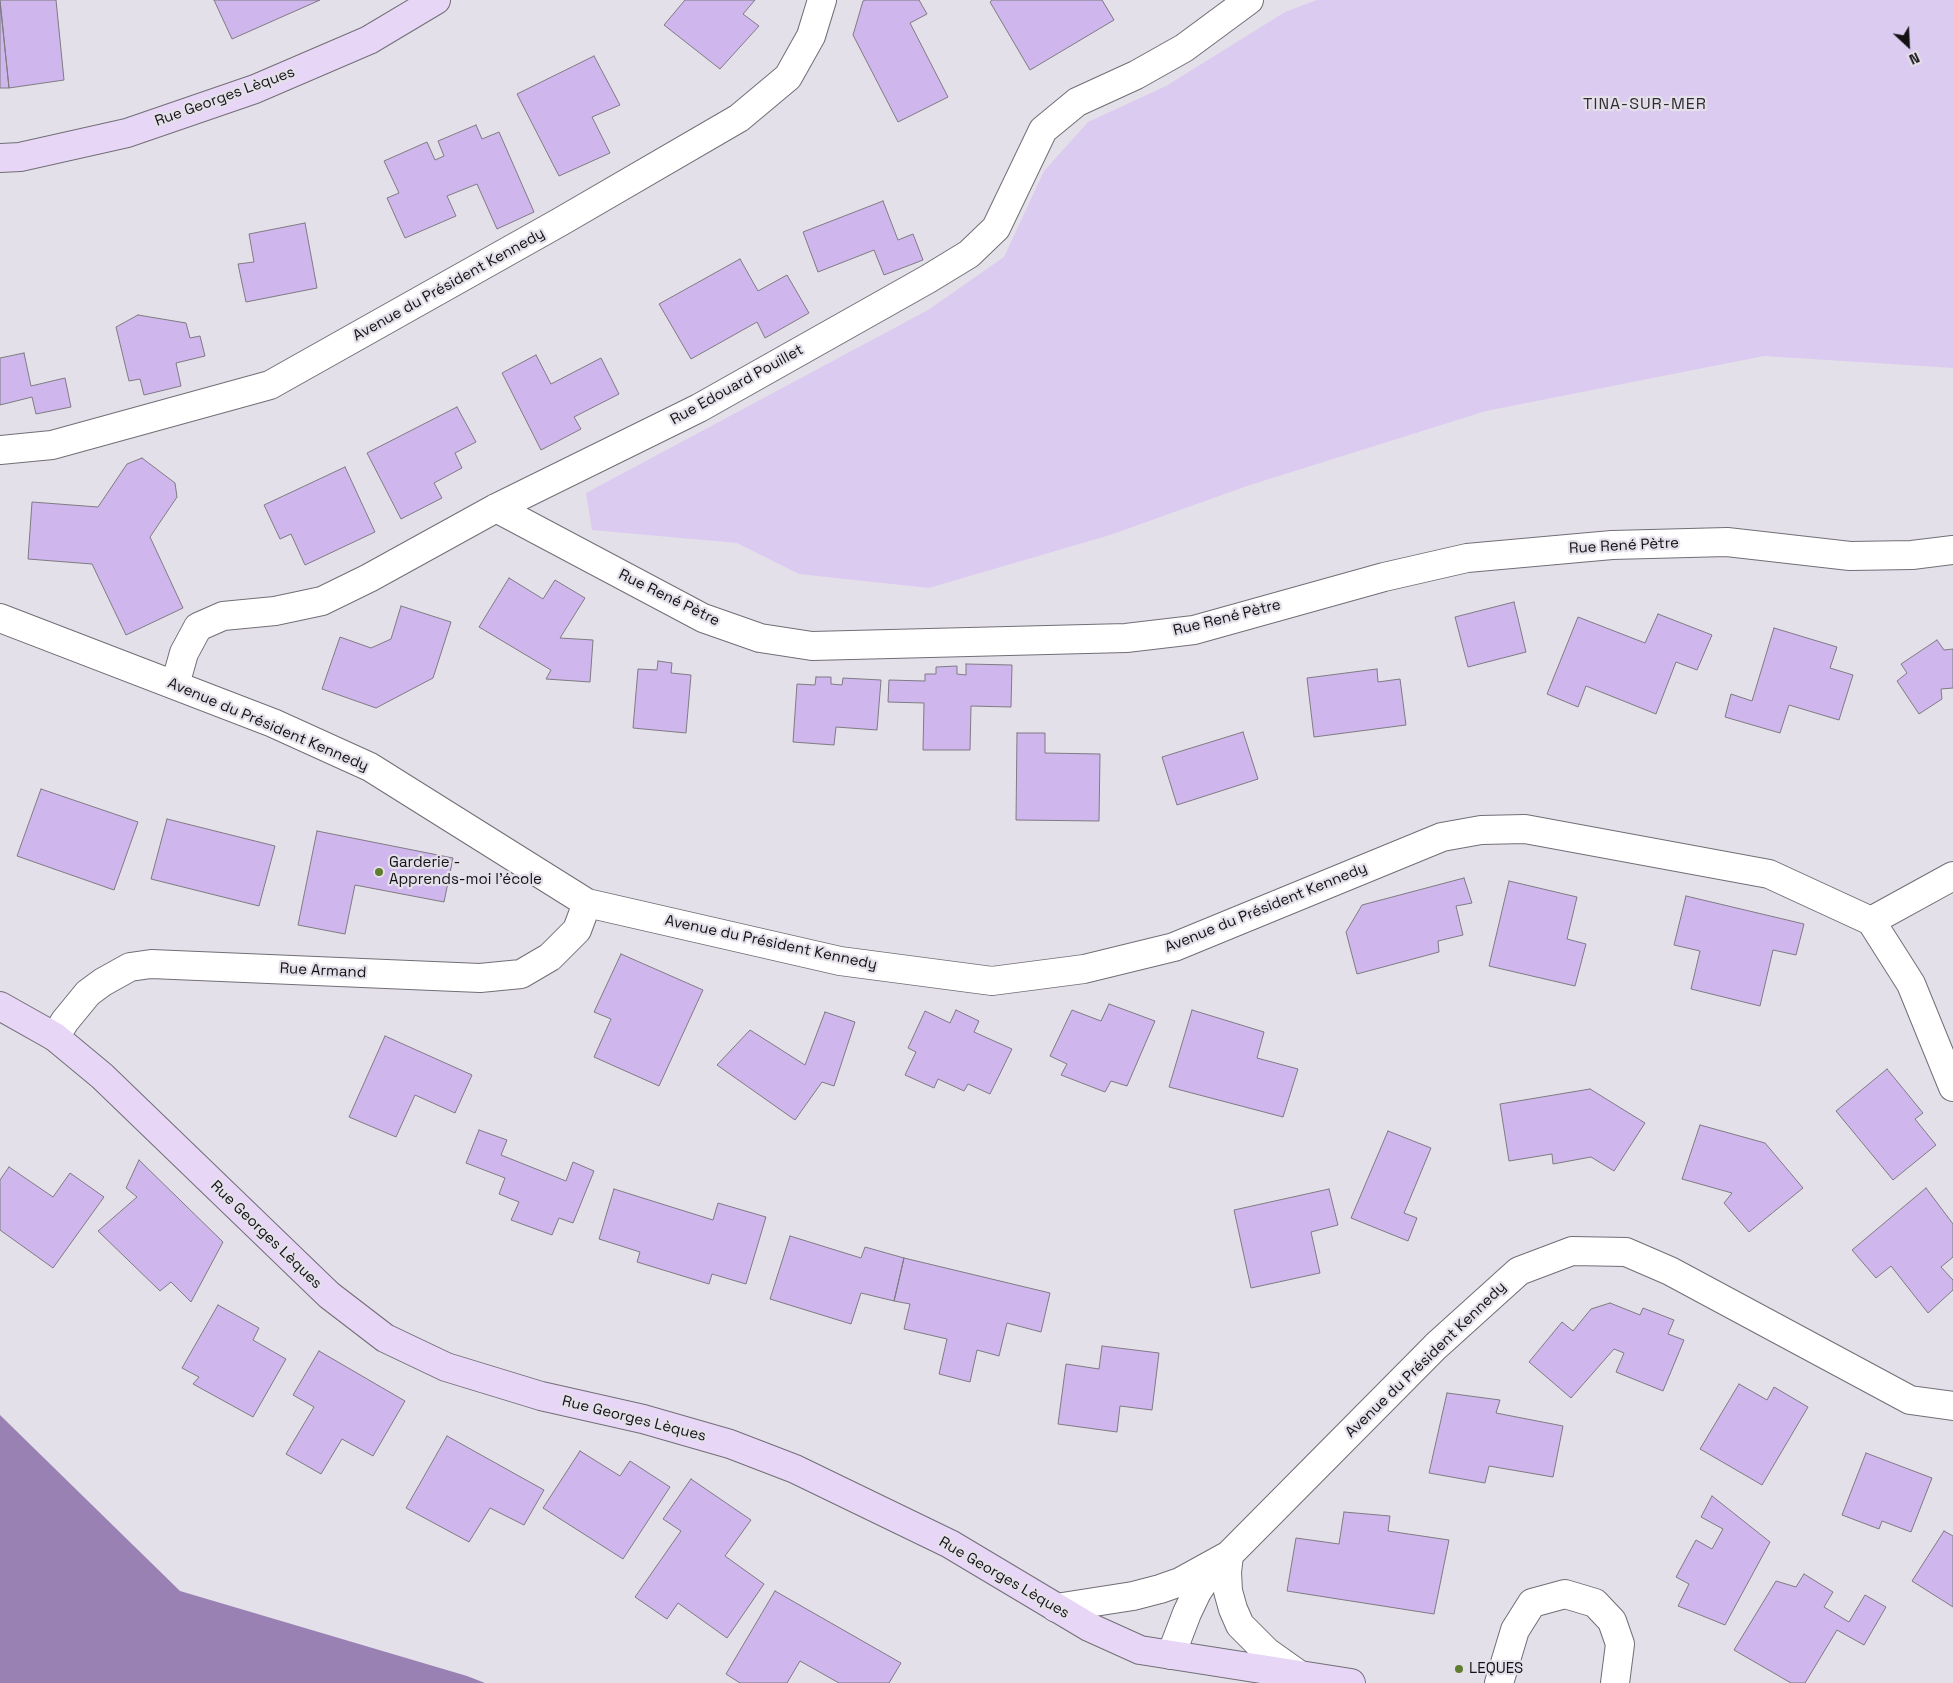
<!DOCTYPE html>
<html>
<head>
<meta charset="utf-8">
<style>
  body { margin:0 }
  #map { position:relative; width:1953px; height:1683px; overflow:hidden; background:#e4e0e9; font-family:"Space Grotesk",sans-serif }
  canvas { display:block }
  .north { position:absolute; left:1883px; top:20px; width:50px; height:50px; -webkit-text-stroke:4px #e4e0e9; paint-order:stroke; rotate:155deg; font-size:14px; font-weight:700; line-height:20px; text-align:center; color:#131114 }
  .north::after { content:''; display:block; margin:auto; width:18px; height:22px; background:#131114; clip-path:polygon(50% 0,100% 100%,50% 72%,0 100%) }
</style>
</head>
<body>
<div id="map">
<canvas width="1953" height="1683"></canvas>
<div class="north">N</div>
</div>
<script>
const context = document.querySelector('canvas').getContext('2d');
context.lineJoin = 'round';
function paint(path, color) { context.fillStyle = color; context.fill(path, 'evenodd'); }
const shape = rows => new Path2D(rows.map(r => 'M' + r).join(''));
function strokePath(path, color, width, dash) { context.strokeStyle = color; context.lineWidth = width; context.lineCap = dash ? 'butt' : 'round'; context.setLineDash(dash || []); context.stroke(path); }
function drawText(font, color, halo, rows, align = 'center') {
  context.font = font + ' "Space Grotesk",sans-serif'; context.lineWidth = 4.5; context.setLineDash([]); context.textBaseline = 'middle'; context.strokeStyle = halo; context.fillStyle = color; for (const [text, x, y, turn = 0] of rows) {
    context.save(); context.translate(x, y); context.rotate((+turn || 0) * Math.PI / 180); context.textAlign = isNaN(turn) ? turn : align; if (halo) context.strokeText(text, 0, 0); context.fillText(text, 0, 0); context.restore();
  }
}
paint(shape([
  [1317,0,1953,0,1953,368,1764,356,1486,411,1247,486,1110,535,929,588,799,574,737,543,592,530,586,493,928,310,1004,257,1044,171,1088,122,1166,86,1285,12]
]), '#dccbf0');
paint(shape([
  [0,1415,180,1591,467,1676,485,1683,0,1683]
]), '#9981b4');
const building = shape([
  [0,0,56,0,64,80,9,88,0,0],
  [214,0,320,0,232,39,214,0],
  [685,0,755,0,743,14,759,26,720,69,664,25,685,0],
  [865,0,919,0,927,14,910,23,948,97,898,122,853,35,863,1,865,0],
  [992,0,1102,0,1114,20,1030,70,990,2,992,0],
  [0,2,9,88,0,88,0,2],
  [594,56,620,105,592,117,610,153,559,176,517,94,594,56],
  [476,125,482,139,499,132,534,212,497,229,477,184,447,196,456,216,405,238,387,198,399,193,384,161,427,142,435,160,444,156,438,141,476,125],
  [883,201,898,240,913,234,923,260,884,275,874,250,818,272,803,232,883,201],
  [305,223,317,288,246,302,238,264,254,262,249,234,305,223],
  [740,259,758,291,787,275,809,313,765,338,757,322,691,359,659,304,740,259],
  [138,315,186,323,190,338,200,336,205,356,176,363,181,386,144,395,140,379,129,381,116,327,138,315],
  [24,353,31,386,65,378,71,407,36,414,32,397,0,405,0,358,24,353],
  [536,355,551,384,601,358,619,394,574,417,581,429,541,450,502,373,536,355],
  [457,407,476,442,455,453,462,468,434,483,442,498,401,519,367,453,457,407],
  [142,458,175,483,177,497,150,537,183,608,126,635,92,564,28,559,32,502,98,507,127,464,142,458],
  [345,467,375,532,305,565,291,534,280,539,264,505,345,467],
  [509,578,543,599,555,580,585,598,560,638,593,640,590,682,546,679,551,670,479,627,509,578],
  [1514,602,1526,652,1468,667,1455,617,1514,602],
  [401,606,451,622,433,678,376,708,322,689,340,637,371,648,391,639,401,606],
  [1658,614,1712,635,1697,670,1676,662,1656,714,1586,686,1578,707,1547,694,1578,617,1645,643,1658,614],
  [1774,628,1837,647,1830,668,1853,675,1839,720,1789,705,1780,733,1725,717,1731,694,1752,701,1774,628],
  [1937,640,1944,650,1953,649,1953,688,1941,689,1942,699,1919,714,1897,681,1907,673,1901,664,1937,640],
  [658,661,672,663,671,673,691,675,686,733,633,728,638,669,657,670,658,661],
  [966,664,1012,665,1011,707,971,706,970,750,923,750,924,703,888,702,889,680,925,681,925,674,936,674,936,667,957,666,957,674,966,675,966,664],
  [1377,669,1378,682,1400,679,1406,725,1314,737,1307,678,1377,669],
  [816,677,831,677,831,684,842,685,843,678,881,680,877,730,836,727,834,745,793,742,797,684,815,685,816,677],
  [1243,732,1258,779,1177,805,1162,757,1243,732],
  [1017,733,1045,733,1045,753,1100,754,1099,821,1016,820,1017,733],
  [41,789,138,822,114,890,17,856,41,789],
  [167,819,275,846,259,906,151,879,167,819],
  [317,831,453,858,444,902,355,885,345,934,298,925,317,831],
  [1464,878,1472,903,1456,906,1463,935,1438,941,1439,952,1357,974,1346,932,1362,905,1464,878],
  [1509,881,1577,897,1567,939,1586,944,1575,986,1489,966,1509,881],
  [1686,896,1804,924,1796,955,1773,950,1760,1006,1691,989,1700,951,1674,945,1686,896],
  [621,954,703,990,659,1086,594,1057,611,1019,594,1012,621,954],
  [1109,1004,1155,1021,1127,1086,1111,1081,1105,1092,1061,1075,1067,1064,1050,1056,1072,1010,1101,1021,1109,1004],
  [956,1010,979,1021,974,1032,1012,1049,990,1094,968,1084,964,1091,938,1079,934,1088,905,1075,916,1052,908,1048,925,1011,950,1023,956,1010],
  [1192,1010,1264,1032,1257,1058,1298,1069,1283,1117,1169,1087,1192,1010],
  [825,1012,855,1022,834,1086,822,1082,795,1120,717,1065,750,1030,805,1065,825,1012],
  [385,1036,472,1075,455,1113,415,1095,396,1137,349,1117,385,1036],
  [1887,1069,1923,1113,1915,1119,1936,1145,1893,1180,1836,1111,1887,1069],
  [1590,1089,1645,1123,1614,1171,1591,1157,1553,1164,1552,1154,1509,1161,1500,1104,1590,1089],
  [1700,1125,1765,1143,1803,1188,1749,1232,1724,1203,1732,1193,1682,1179,1700,1125],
  [479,1130,507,1140,501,1155,566,1181,573,1162,594,1171,573,1223,559,1218,552,1235,511,1220,519,1202,499,1194,505,1178,466,1163,479,1130],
  [1388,1131,1431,1148,1404,1213,1417,1218,1408,1241,1351,1218,1388,1131],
  [139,1160,223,1242,191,1302,171,1282,160,1291,98,1231,137,1197,126,1188,139,1160],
  [9,1167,53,1197,70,1173,104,1197,53,1268,0,1230,0,1180,9,1167],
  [1926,1188,1953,1224,1953,1257,1941,1267,1953,1280,1953,1290,1928,1313,1891,1266,1876,1278,1852,1250,1926,1188],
  [614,1189,713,1220,718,1203,766,1217,746,1284,712,1274,709,1284,637,1262,640,1252,599,1239,614,1189],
  [1329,1189,1338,1225,1311,1232,1320,1273,1251,1288,1234,1210,1329,1189],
  [790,1236,861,1258,865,1247,904,1258,894,1301,861,1293,851,1324,770,1299,790,1236],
  [904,1258,1050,1293,1041,1332,1007,1323,999,1356,977,1350,970,1382,939,1374,947,1339,904,1329,910,1304,894,1301,904,1258],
  [1610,1303,1640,1315,1643,1308,1674,1320,1668,1334,1684,1340,1663,1391,1616,1372,1624,1353,1614,1349,1571,1398,1529,1362,1562,1322,1573,1331,1591,1309,1610,1303],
  [218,1305,259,1328,253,1340,286,1359,253,1417,193,1384,199,1377,182,1368,218,1305],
  [1102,1346,1159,1353,1152,1410,1120,1406,1117,1432,1058,1424,1066,1364,1099,1369,1102,1346],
  [319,1351,405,1401,373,1456,342,1439,321,1474,286,1454,314,1407,293,1395,319,1351],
  [1739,1384,1767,1400,1774,1387,1808,1407,1762,1485,1700,1449,1739,1384],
  [1447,1393,1500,1400,1496,1413,1563,1426,1553,1477,1489,1466,1485,1483,1429,1473,1447,1393],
  [447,1436,544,1490,524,1525,490,1508,469,1542,406,1508,447,1436],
  [580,1451,620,1476,630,1461,670,1487,623,1559,543,1508,580,1451],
  [1866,1453,1932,1478,1911,1532,1882,1521,1879,1529,1842,1515,1866,1453],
  [691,1479,751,1520,725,1556,764,1584,727,1638,678,1603,667,1619,635,1597,681,1531,663,1519,691,1479],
  [1712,1496,1770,1542,1725,1625,1678,1606,1689,1584,1676,1577,1696,1540,1712,1549,1723,1529,1701,1517,1712,1496],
  [1344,1512,1390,1516,1388,1531,1449,1540,1434,1614,1287,1591,1296,1538,1339,1544,1344,1512],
  [1944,1531,1953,1536,1953,1607,1912,1581,1944,1531],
  [1804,1574,1833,1592,1824,1607,1849,1622,1865,1595,1886,1607,1864,1645,1837,1630,1805,1683,1791,1683,1734,1650,1776,1581,1796,1587,1804,1574],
  [775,1591,901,1663,889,1683,839,1683,800,1661,787,1683,740,1683,726,1674,775,1591]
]);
paint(building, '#cfb6ec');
strokePath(building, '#7e7b82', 1);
const minor = shape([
  [0,450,52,445,270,385,560,222,739,118,788,77,811,36,822,0],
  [496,508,703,618,760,638,812,646,1126,638,1194,630,1384,577,1467,558,1612,545,1727,542,1850,556,1912,555,1953,550],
  [0,618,273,723,370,767,587,903,840,961,992,981,1084,969,1174,947,1442,837,1481,830,1525,829,1769,874,1871,921,1911,984,1953,1087],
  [175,685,184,653,198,627,223,616,275,611,322,601,369,578,496,508,699,408,928,279,969,254,996,228,1043,130,1077,102,1136,75,1184,48,1249,0],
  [1871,921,1953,876],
  [55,1037,65,1021,88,993,103,982,130,967,151,964,480,978,521,974,550,957,577,930,587,903],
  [1056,1608,1133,1596,1160,1589,1180,1582,1229,1555,1227,1572,1228,1591,1233,1609,1240,1625,1267,1652,1298,1674],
  [1171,1655,1187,1613,1197,1592,1207,1577,1436,1346,1519,1271,1572,1251,1626,1252,1670,1271,1910,1400,1953,1406],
  [1499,1683,1515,1630,1532,1603,1565,1594,1595,1603,1612,1621,1620,1644,1615,1683]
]);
const secondary = shape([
  [0,158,20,157,127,133,255,89,369,40,436,0],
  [0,1006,55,1037,102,1076,329,1295,385,1338,446,1367,541,1396,643,1419,730,1444,795,1469,950,1544,1089,1627,1140,1650,1351,1683]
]);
strokePath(minor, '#716e76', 30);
strokePath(secondary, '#716e76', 30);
strokePath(minor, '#fff', 28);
strokePath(secondary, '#e7d6f6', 28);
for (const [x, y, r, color] of [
  [379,872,5,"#607c30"],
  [1459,1669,5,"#607c30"]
]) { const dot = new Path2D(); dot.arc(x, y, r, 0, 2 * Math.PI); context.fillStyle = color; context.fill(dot); strokePath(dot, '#e4e0e9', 2); }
drawText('15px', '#131114', '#e4e0e9', [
  ["Rue Georges Lèques",225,97,-20],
  ["Avenue du Président Kennedy",449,285,-29],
  ["Rue Edouard Pouillet",737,385,-29],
  ["Rue René Pètre",1624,546,-3],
  ["Rue René Pètre",669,598,26],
  ["Rue René Pètre",1227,618,-14],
  ["Avenue du Président Kennedy",268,725,23],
  ["Avenue du Président Kennedy",1266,908,-22],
  ["Avenue du Président Kennedy",771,943,12],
  ["Rue Armand",323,971,3],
  ["Rue Georges Lèques",266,1235,44],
  ["Avenue du Président Kennedy",1426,1360,-44],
  ["Rue Georges Lèques",634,1419,14],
  ["Rue Georges Lèques",1004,1578,30]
]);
drawText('15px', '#131114', '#e4e0e9', [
  ["Garderie -",389,863],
  ["Apprends-moi l'école",389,880],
  ["LEQUES",1469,1669]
], 'left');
context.letterSpacing = '1px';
drawText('16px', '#2f2c33', '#e4e0e9', [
  ["TINA-SUR-MER",1645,105]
]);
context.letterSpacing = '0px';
</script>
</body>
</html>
